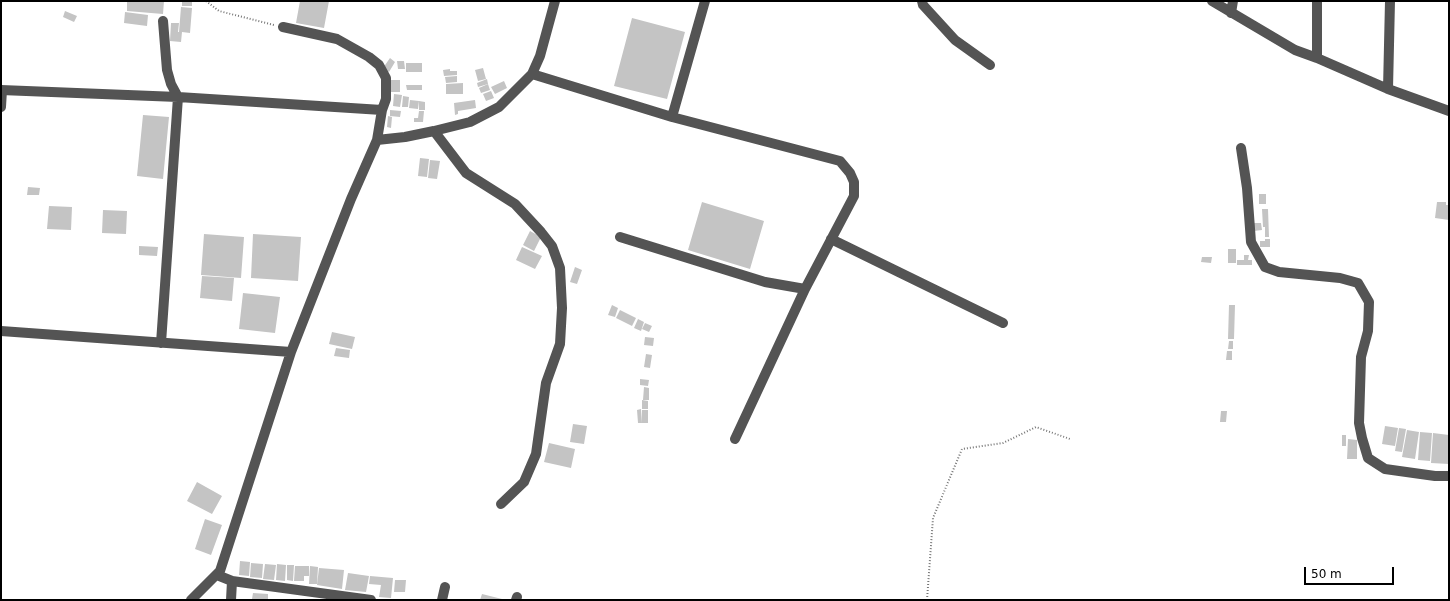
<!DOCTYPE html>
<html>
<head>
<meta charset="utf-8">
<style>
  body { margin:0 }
  #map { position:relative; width:1450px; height:601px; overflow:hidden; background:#fff; font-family:"DejaVu Sans",sans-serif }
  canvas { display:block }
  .frame { position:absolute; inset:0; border:2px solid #000; pointer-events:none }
  .scale { position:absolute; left:1304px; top:567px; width:90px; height:18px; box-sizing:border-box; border:2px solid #000; border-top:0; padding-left:5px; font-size:12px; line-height:14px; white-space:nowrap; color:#000; -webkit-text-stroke:3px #fff; paint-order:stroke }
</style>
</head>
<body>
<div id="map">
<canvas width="1450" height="601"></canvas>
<div class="frame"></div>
<div class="scale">50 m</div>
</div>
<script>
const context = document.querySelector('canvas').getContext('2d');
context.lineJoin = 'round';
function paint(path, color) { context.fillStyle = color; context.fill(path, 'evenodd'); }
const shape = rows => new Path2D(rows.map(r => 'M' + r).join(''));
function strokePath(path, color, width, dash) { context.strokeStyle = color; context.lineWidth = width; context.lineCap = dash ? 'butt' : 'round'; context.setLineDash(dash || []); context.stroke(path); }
paint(shape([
  [127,1,164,1,163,14,127,11],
  [182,1,192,1,192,6,182,6],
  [300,1,329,1,324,28,296,23],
  [181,7,192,8,190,33,182,32,181,42,170,41,171,23,179,23,178,32,179,32],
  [65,11,77,16,74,22,63,17],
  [125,12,148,15,147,26,124,23],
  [632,18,685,32,667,99,614,86],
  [390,58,395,62,389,72,383,68],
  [397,61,404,61,405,69,398,69],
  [406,63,422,63,422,72,406,72],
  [483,68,486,79,478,81,475,70],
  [450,69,450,71,457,71,457,75,444,76,443,70],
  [457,76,457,82,446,83,445,77],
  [487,79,488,84,478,87,477,83],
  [390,80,400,80,400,92,390,92],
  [504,81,507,88,495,94,491,87],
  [463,83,463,94,446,94,446,84],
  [488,84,490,90,481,93,479,88],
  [406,85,422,85,422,90,407,90],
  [491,91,494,98,486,101,483,94],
  [394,94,402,95,400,107,393,106],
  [403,96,409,97,408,107,402,107],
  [410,100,419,101,418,109,409,108],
  [475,100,476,108,458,111,458,114,455,115,454,103],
  [419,101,425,102,425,110,419,110],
  [390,110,401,111,400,117,390,116],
  [419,111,424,111,423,122,414,122,414,118,418,118],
  [143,115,169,117,163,179,137,176],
  [388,116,392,117,391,128,387,127],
  [420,158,429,159,427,177,418,176],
  [430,160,440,161,437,179,428,178],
  [28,187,40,188,39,195,27,195],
  [1259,194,1266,194,1266,204,1259,204],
  [702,202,764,221,750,269,688,250],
  [1437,202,1446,202,1446,205,1449,205,1449,220,1435,218],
  [49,206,72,207,71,230,47,229],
  [1262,209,1268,209,1269,237,1265,237,1265,227,1263,227],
  [103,210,127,211,126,234,102,233],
  [1253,223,1261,223,1262,230,1254,231],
  [530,231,541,237,534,251,523,245],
  [204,234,244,237,241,278,201,275],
  [253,234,301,237,298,281,251,278],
  [1265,239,1270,239,1270,247,1260,247,1260,241,1265,241],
  [139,246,158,247,157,256,139,255],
  [522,247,542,256,535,269,516,260],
  [1228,249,1236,249,1236,263,1228,263],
  [1244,255,1249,255,1248,260,1252,260,1252,265,1237,265,1237,260,1244,260],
  [1202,257,1212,257,1211,263,1201,262],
  [575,267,582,270,577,284,570,282],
  [202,276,234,278,232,301,200,298],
  [243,293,280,297,275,333,239,329],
  [612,305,618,308,615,317,608,315],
  [1229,305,1235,305,1234,339,1228,339],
  [620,310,636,318,632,326,616,318],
  [638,319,644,322,641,331,634,328],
  [645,323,652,326,649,332,642,329],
  [332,332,355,337,352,349,329,344],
  [645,337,654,338,653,346,644,345],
  [1229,341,1233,341,1233,349,1228,349],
  [336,348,350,350,349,358,334,356],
  [1227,351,1232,351,1232,360,1226,360],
  [646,354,652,355,650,368,644,367],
  [640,379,649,380,648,386,640,385],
  [644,387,649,388,649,400,643,400],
  [642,400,648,401,648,409,642,409],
  [641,409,642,423,638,423,637,410],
  [642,410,648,410,648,423,642,423],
  [1221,411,1227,411,1226,422,1220,422],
  [573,424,587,426,584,444,570,442],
  [1385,426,1398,428,1395,446,1382,444],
  [1399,428,1406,429,1402,452,1395,451],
  [1407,430,1419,432,1415,459,1402,457],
  [1420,432,1432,433,1430,461,1418,460],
  [1433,433,1449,435,1449,464,1431,463],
  [1342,435,1346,435,1346,446,1342,446],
  [1348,439,1357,440,1357,459,1347,459],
  [549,443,575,449,571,468,544,462],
  [197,482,222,496,212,514,187,501],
  [205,519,222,525,211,555,195,549],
  [240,561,250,562,249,576,239,575],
  [251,563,263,564,262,578,250,577],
  [265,564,276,565,274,580,263,579],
  [277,564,286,565,285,581,276,580],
  [287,565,294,565,293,581,287,580],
  [295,566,309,566,309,576,304,576,304,581,294,581],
  [310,566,318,567,317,584,309,584],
  [319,568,344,570,342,589,317,585],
  [348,573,369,576,366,592,345,590],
  [370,576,393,578,391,598,379,597,381,585,369,584],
  [395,580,406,580,405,592,394,592],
  [253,593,268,594,268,600,252,599],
  [482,594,502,599,502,600,480,600]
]), '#c4c4c4');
strokePath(shape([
  [206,1,219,11,274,25],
  [927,600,933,518,962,449,1003,443,1036,427,1070,439]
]), '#767676', 2, [1, 2]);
strokePath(shape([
  [922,1,923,5,955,40,990,65],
  [1212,1,1295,50,1317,58,1388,89,1449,111],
  [1317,1,1317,58],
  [1231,13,1233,1],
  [532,74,672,117,840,161,850,173,854,182,854,196,805,289,765,282,620,237],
  [1388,89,1390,1],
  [1,90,178,97,382,110,386,99,386,78,379,65,369,57,337,39,283,27],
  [1,107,2,90],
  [672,117,705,1],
  [434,131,466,173,515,204,541,232,552,246,560,268,562,308,560,344,546,383,536,454,524,482,501,504],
  [377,140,405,137,434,131,470,122,499,107,532,74,540,56,555,1],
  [1241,148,1247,188,1251,242,1265,267,1279,272,1340,278,1358,283,1369,302,1368,331,1361,357,1359,423,1362,438,1368,458,1385,469,1435,476,1449,476],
  [831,239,1003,323],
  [1,331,291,352],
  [161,343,178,97,171,84,167,70,163,21],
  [735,439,805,289],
  [217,575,232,581,231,600],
  [232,581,371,600],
  [191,600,220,571,291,352,351,199,377,140,382,110],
  [442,600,445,587],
  [516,600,517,597]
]), '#545454', 10);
</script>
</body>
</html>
